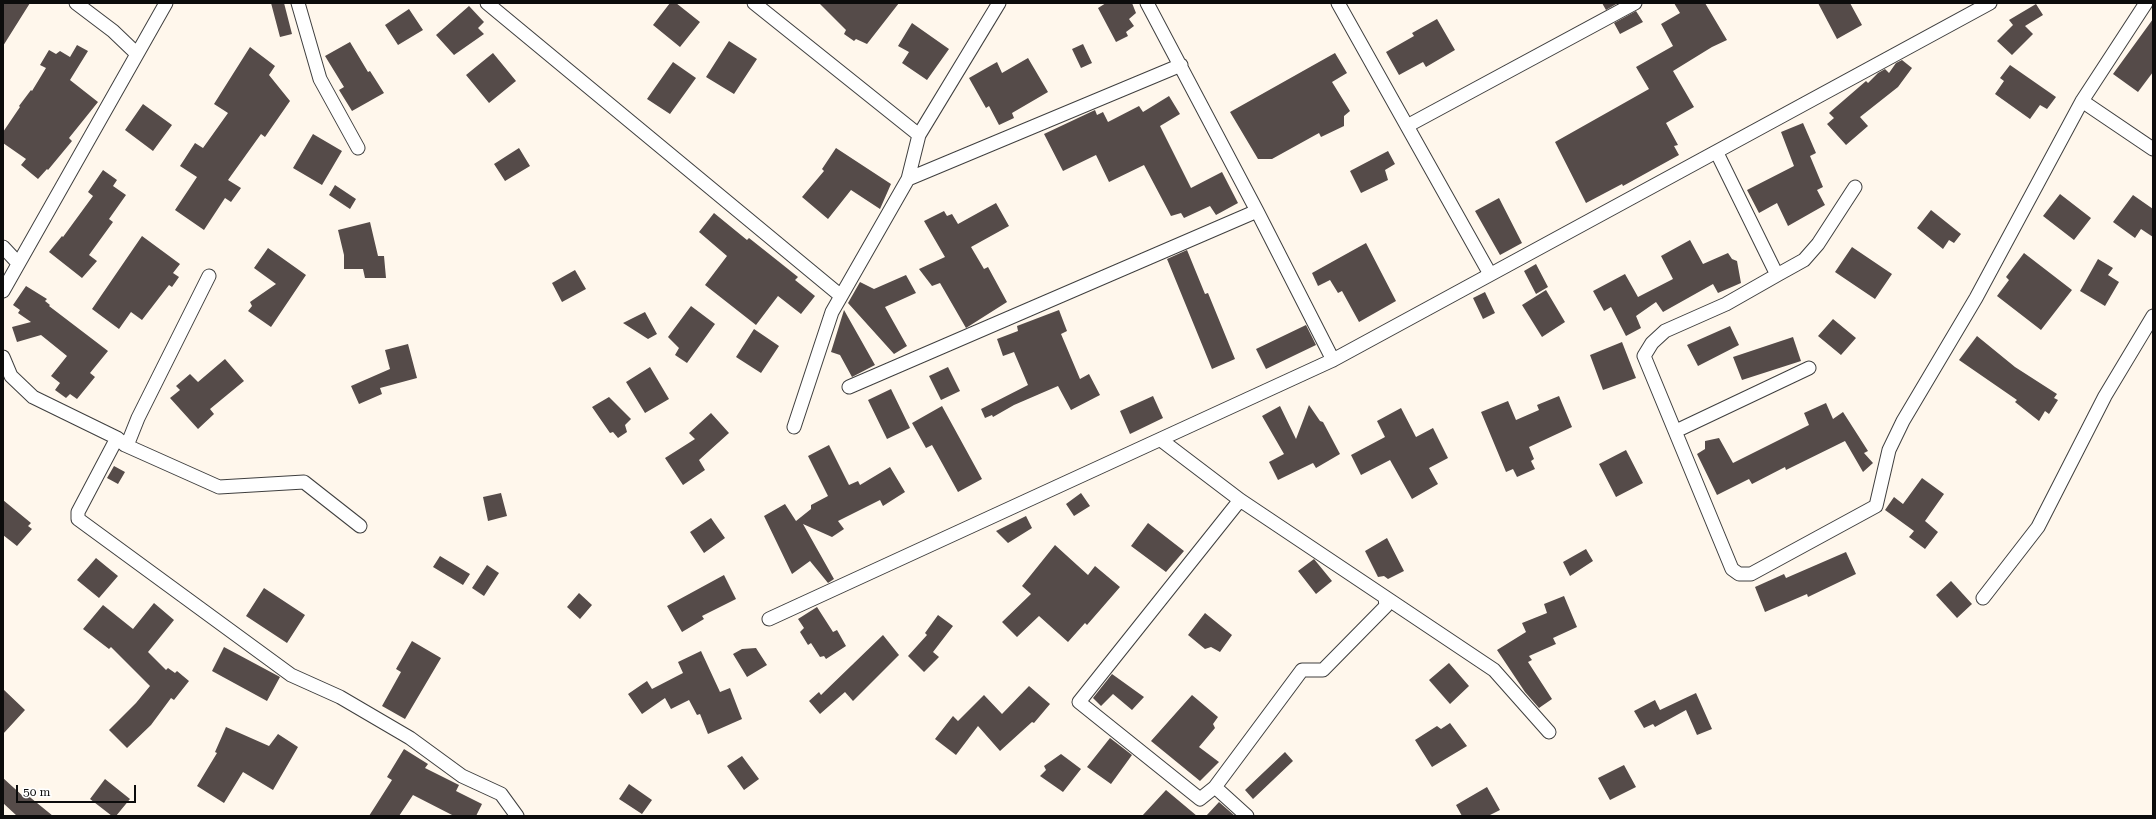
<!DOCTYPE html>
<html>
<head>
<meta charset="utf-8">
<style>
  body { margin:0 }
  #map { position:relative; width:2156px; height:819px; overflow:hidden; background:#fff7ec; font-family:"Roboto Serif",serif }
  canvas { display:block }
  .frame { position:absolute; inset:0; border:4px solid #0c0c0c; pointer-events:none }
  .scale { position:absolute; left:16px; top:785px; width:120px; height:18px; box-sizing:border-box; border:2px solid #0c0c0c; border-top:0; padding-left:5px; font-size:12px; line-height:14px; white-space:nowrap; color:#0c0c0c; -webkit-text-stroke:3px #fff; paint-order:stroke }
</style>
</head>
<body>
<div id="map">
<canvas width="2156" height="819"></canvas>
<div class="frame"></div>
<div class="scale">50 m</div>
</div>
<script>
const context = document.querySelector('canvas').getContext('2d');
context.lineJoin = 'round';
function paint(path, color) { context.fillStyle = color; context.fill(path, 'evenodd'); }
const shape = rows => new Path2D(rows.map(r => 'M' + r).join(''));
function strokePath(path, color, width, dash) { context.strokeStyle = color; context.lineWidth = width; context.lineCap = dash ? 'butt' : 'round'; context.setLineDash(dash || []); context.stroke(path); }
paint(shape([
  [3,3,30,3,3,46],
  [271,3,284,3,292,34,280,37],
  [670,3,676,3,700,22,680,47,653,25],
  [819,3,899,3,867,44,856,39,854,41,844,34,846,30],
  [1106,3,1132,3,1136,13,1129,19,1134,26,1126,32,1128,36,1116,42,1098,8],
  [1602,3,1618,3,1606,10],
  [1674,3,1705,3,1727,40,1712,47,1673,71,1694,107,1666,123,1678,145,1674,146,1679,155,1623,186,1622,184,1586,203,1555,142,1649,89,1636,67,1673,46,1661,24,1680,13],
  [1818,3,1850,3,1862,25,1837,39],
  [2036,4,2043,15,2025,26,2033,34,2012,55,1997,41,2013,25,2009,20],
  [469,6,484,22,478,28,484,34,454,55,436,35],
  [409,9,423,30,398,45,385,25],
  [1636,11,1643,22,1620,34,1614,23],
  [1437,19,1455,50,1426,67,1423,62,1399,75,1386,52,1414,36,1412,33],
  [2153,19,2153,72,2138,92,2113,74],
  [912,23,949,49,927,80,902,63,909,52,898,46],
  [729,41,757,59,734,94,706,77],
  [350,42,368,72,370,71,384,93,352,111,339,90,344,87,325,56],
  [1083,44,1092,63,1081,68,1072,49],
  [77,45,88,51,70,80,98,102,69,138,72,141,48,170,47,169,38,179,21,165,26,159,3,143,3,132,20,107,19,106,31,90,32,91,46,68,40,65,49,50,56,54,60,51,70,57],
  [250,47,275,66,269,75,290,101,265,137,261,134,228,180,241,188,231,202,225,198,204,230,175,210,197,177,180,166,195,143,203,148,228,113,214,104],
  [493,53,516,81,489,103,466,75],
  [1335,53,1347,73,1332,82,1350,111,1344,116,1344,126,1321,137,1319,133,1272,159,1258,159,1230,112],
  [1028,58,1048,92,1012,113,1014,118,999,125,989,106,986,108,969,78,997,62,1002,73],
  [1902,60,1912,68,1898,87,1860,117,1868,126,1846,145,1827,124,1834,118,1829,113,1866,81,1868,83,1878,73,1885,69,1889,73,1896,63],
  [673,62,696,78,670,114,647,99],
  [2010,65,2056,97,2047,109,2040,105,2030,119,1995,94,2004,81,2000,78],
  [1169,96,1180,114,1160,126,1191,188,1222,172,1238,203,1216,215,1210,206,1184,218,1181,213,1171,216,1144,165,1109,182,1096,155,1063,171,1044,134,1095,110,1097,115,1103,112,1108,122,1139,106,1143,112],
  [143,104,172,125,153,151,125,130],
  [1803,123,1816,153,1810,156,1823,187,1817,190,1825,205,1788,226,1777,203,1759,213,1747,190,1794,166,1781,132],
  [313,134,342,151,322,185,293,168],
  [519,148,530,166,505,181,494,164],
  [836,148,891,184,880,209,851,190,828,219,802,197,824,171,822,169],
  [1388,151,1395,164,1385,170,1388,180,1361,193,1350,171],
  [103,170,117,180,113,186,126,195,109,219,113,222,89,255,97,261,82,278,49,252,62,236,63,237,93,196,88,192],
  [335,185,356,199,350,209,329,195],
  [2060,194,2091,218,2074,240,2043,216],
  [2133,195,2153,209,2153,237,2141,229,2135,238,2113,222],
  [1499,198,1522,243,1500,255,1475,211],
  [996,203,1009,226,971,247,984,269,988,267,1007,302,966,328,940,283,932,286,919,269,945,257,924,221,944,211,947,216,952,214,958,224],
  [1931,210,1961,234,1954,243,1949,240,1943,249,1917,228],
  [714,213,747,240,749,238,778,261,798,277,795,280,815,296,801,314,778,296,756,325,705,285,727,256,699,232],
  [370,222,378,256,384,256,386,278,365,278,363,269,344,269,344,255,338,230],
  [142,236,180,264,173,273,179,277,172,287,169,285,142,320,131,312,119,329,92,309],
  [1690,240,1703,264,1728,253,1732,259,1737,261,1741,283,1718,293,1713,284,1663,312,1656,302,1636,316,1641,328,1626,336,1611,307,1604,311,1593,291,1625,274,1638,297,1673,279,1661,256],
  [1366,243,1396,301,1359,322,1342,291,1338,293,1330,280,1318,286,1312,273],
  [1852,247,1892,274,1875,299,1835,272],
  [268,248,306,275,271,327,248,311,252,306,250,302,276,284,254,268],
  [1187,250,1205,294,1208,293,1235,359,1212,369,1167,259],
  [2024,253,2072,290,2041,330,1997,296,2009,280,2006,277],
  [2098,259,2113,268,2108,275,2119,282,2105,306,2080,291],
  [1536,264,1548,287,1536,294,1524,271],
  [575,270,586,289,562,302,552,283],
  [906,275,916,293,885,307,907,346,894,354,848,303,860,282,874,289],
  [26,286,47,299,45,301,50,305,49,306,108,351,90,373,95,377,77,399,70,394,66,398,55,390,60,383,51,376,67,356,41,335,17,342,12,327,31,322,18,313,20,310,13,305],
  [1546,290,1565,322,1542,337,1522,305],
  [1485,292,1495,313,1483,319,1473,298],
  [691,306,715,324,687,363,675,355,679,348,668,337],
  [844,310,875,365,852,377,840,355,831,352],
  [1059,310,1067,331,1061,334,1080,379,1089,374,1100,395,1071,410,1058,386,1014,405,993,417,992,415,985,418,981,409,1028,385,1014,352,1003,356,997,339,1018,331,1017,326],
  [645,312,657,334,648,339,623,323],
  [1833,319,1856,338,1841,355,1818,336],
  [1306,325,1316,345,1266,369,1256,349],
  [1730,326,1739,345,1698,366,1687,345],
  [754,329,779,346,761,373,736,357],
  [1977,336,2015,367,2057,394,2054,398,2058,400,2049,414,2045,411,2039,421,2015,402,2017,400,1959,360],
  [1793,337,1801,361,1742,380,1733,357],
  [1622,342,1636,378,1603,390,1590,355],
  [408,344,417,378,380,388,382,394,359,404,351,386,390,369,385,350],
  [225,359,244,381,210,409,214,414,198,429,170,398,180,390,176,386,190,374,198,382],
  [650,367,669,399,645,413,626,382],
  [948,367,960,391,941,400,929,376],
  [891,389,910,428,887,439,868,400],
  [1153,396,1163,418,1130,434,1120,411],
  [1559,396,1572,427,1529,447,1534,459,1531,461,1535,469,1517,477,1513,469,1506,472,1481,412,1508,401,1516,420,1539,410,1537,405],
  [609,397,631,419,625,425,627,432,618,438,613,432,610,433,592,407],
  [1826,403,1833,419,1843,412,1868,451,1864,453,1873,463,1863,472,1845,441,1786,470,1785,467,1752,484,1749,479,1717,495,1697,454,1705,449,1705,441,1719,438,1733,463,1809,425,1804,413],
  [1309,405,1320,421,1323,422,1340,454,1316,468,1313,463,1278,480,1269,462,1284,454,1262,416,1280,406,1296,439],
  [942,406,982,479,958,492,932,445,926,448,912,423],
  [1401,408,1416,437,1433,428,1448,458,1429,468,1438,484,1412,499,1390,460,1361,475,1351,455,1385,437,1377,421],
  [711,413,729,433,699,460,705,470,683,485,665,458,695,439,689,433],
  [829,445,849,485,858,481,860,485,890,467,905,492,883,506,880,500,838,521,844,529,832,537,803,524,834,579,828,583,810,561,792,574,764,516,785,504,796,521,811,509,811,505,828,496,808,456],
  [1626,450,1643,483,1616,497,1599,464],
  [114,466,125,472,118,484,107,478],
  [1922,478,1944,494,1925,521,1938,532,1925,549,1909,537,1914,531,1885,510,1894,497,1903,504],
  [501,493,507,516,488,521,483,497],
  [1081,493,1090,506,1074,516,1066,504],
  [3,500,31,523,28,526,32,529,17,546,3,535],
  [1026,516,1032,528,1008,543,996,531],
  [711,518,725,538,704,553,690,532],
  [1148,523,1184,551,1166,572,1131,546],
  [1387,538,1404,571,1388,579,1384,576,1378,577,1365,551],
  [1055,545,1088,575,1095,566,1120,587,1087,625,1085,623,1068,642,1039,616,1017,637,1002,622,1031,594,1022,586],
  [1586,549,1593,561,1570,576,1563,562],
  [1846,552,1856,574,1808,597,1807,594,1765,612,1755,587,1784,574,1786,578],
  [440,556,470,574,463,585,433,567],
  [96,558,118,576,99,598,77,580],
  [1314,559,1332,581,1316,594,1298,571],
  [487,565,499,573,484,596,472,588],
  [724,575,736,599,702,616,704,619,682,632,667,606],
  [1951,581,1972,604,1957,618,1936,595],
  [264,588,305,615,287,643,246,616],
  [579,593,592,605,580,619,567,607],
  [1564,596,1577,627,1553,638,1556,644,1529,656,1532,660,1528,662,1552,699,1539,708,1525,692,1497,650,1526,632,1522,623,1547,613,1544,604],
  [154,603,174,620,148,652,166,670,168,668,175,673,177,671,189,681,174,700,171,698,151,725,127,748,109,730,136,703,150,686,111,647,109,649,83,629,103,605,133,629],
  [817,607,833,632,837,630,846,646,826,659,824,656,820,657,811,643,808,645,800,632,804,628,798,619],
  [1205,613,1232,635,1220,652,1211,647,1205,649,1188,635],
  [938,615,953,626,933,652,939,657,924,672,908,656,927,635,925,633],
  [883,635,899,655,853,701,845,692,820,714,809,701,819,692,821,695],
  [412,641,441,658,405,719,382,706,401,672,396,669],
  [224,647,280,677,267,701,212,671],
  [756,648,767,665,747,677,733,654,742,649],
  [701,651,720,692,730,688,742,719,708,734,700,714,697,715,689,700,671,709,665,698,642,714,628,694,647,681,652,689,683,673,678,662],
  [1449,663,1469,686,1450,704,1429,680],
  [1112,674,1144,697,1132,710,1113,694,1101,706,1093,698],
  [1029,686,1050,704,1034,723,1032,722,1000,751,978,726,956,755,935,739,953,716,958,721,984,695,1002,714],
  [3,689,25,710,3,734],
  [1696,693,1712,729,1697,735,1686,710,1655,727,1653,724,1644,728,1634,711,1655,700,1660,710],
  [1192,695,1218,717,1213,724,1215,728,1199,747,1219,762,1200,781,1151,741],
  [1450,723,1467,746,1432,767,1415,740,1437,726,1441,729],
  [226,727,269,746,278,734,298,747,273,790,243,772,224,803,197,786,217,753,215,752],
  [1110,738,1132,755,1111,784,1087,767],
  [404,749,428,764,425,768,459,785,456,791,482,804,476,816,454,816,413,795,399,816,369,816,392,780,387,777],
  [1285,752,1293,761,1253,799,1245,790],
  [1061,754,1081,769,1063,792,1040,776,1046,770,1044,766],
  [742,756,759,779,744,790,727,766],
  [1624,765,1636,787,1610,800,1598,778],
  [3,778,24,797,26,794,53,816,17,816,3,803],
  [105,779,130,799,116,816,112,816,90,799],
  [629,784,652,800,642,814,619,799],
  [1487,787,1500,810,1488,816,1462,816,1456,805],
  [1166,790,1197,816,1142,816],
  [1219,802,1235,816,1206,816]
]), '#554b49');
const street = shape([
  [76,3,113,31,137,54],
  [298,3,320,79,358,148],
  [487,3,841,296],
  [754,3,919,135,999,3],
  [1147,3,1257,211,1333,360],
  [1338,3,1490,274],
  [2082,101,2153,149],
  [1407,126,1635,3],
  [1717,153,1777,275,1726,304,1665,331,1652,343,1644,356,1732,569,1739,574,1751,574,1876,506,1889,450,1903,421,1976,298,2082,101,2146,3],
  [908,179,1181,65],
  [3,247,18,263],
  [1777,275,1804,260,1818,244,1855,187],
  [3,291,166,3],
  [3,357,11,376,33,397,117,438,125,445,219,487,304,482,360,526],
  [849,387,1257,211],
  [794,427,832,312,908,179,919,135],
  [1676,431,1809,368],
  [117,438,78,512,78,519,291,675,340,697,410,738,462,776,501,794,517,816],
  [1161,440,1240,500,1494,670,1549,732],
  [125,445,128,443,138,418,209,276],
  [1240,500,1079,702,1200,799,1215,787,1302,670,1323,670,1386,606,1385,598],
  [1983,598,2038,527,2105,396,2153,316],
  [769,619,1333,360,1990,3],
  [1215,787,1247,816]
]);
strokePath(street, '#3f3f3f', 15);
strokePath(street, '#fff', 13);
</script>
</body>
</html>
